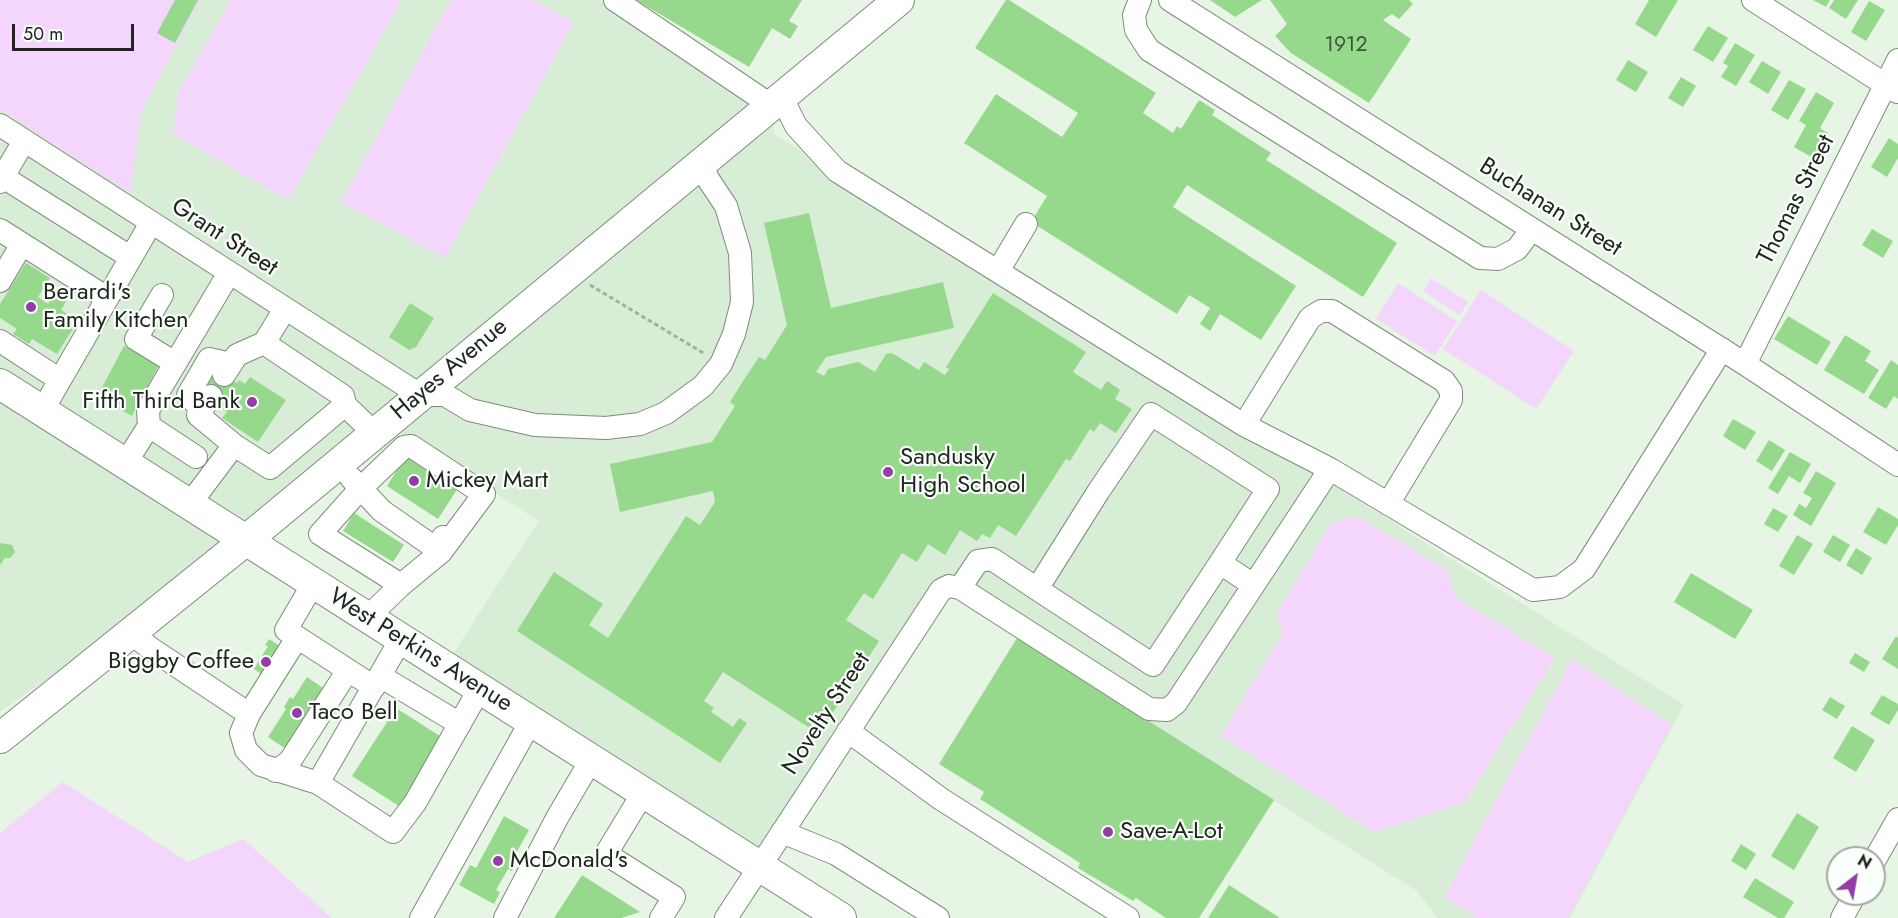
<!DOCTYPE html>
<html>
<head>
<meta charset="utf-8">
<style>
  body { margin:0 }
  #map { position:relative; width:1898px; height:918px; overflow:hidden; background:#e6f5e4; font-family:Jost,sans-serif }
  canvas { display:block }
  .north { position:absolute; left:1826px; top:846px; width:60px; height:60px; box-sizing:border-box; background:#fbfffb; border:2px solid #a3a8a3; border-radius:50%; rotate:31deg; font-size:16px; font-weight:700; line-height:24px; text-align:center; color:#20251f }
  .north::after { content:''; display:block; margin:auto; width:21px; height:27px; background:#943ca8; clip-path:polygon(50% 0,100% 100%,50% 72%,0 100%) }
  .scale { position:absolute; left:12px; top:24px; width:122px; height:27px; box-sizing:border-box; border:3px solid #20251f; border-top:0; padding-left:8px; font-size:18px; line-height:21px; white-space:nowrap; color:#20251f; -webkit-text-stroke:4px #fbfffb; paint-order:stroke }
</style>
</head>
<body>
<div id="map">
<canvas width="1898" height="918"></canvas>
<div class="north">N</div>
<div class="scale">50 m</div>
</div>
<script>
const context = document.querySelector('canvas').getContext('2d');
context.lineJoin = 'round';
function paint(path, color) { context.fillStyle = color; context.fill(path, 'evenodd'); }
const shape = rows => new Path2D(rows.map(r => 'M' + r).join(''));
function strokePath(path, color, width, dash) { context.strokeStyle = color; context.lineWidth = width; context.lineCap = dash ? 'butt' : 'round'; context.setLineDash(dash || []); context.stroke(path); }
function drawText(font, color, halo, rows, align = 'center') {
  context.font = font + ' Jost,sans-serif'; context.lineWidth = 4.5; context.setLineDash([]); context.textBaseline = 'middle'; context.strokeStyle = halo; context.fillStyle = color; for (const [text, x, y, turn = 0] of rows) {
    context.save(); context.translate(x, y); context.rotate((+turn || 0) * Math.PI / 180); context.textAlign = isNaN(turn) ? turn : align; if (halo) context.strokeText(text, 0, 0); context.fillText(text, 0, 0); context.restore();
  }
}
paint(shape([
  [0,0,615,0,772,106,774,134,1684,705,1570,918,1437,918,1417,891,941,590,759,867,445,666,539,521,386,424,245,541,0,712]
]), '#d8edd5');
paint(shape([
  [0,0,200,0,142,109,130,193,0,109],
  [231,0,402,0,288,200,173,134,179,91],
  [451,0,533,0,574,22,445,258,341,202],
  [1431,278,1468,302,1460,315,1423,291],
  [1398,283,1457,321,1435,356,1376,319],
  [1481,290,1574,351,1536,409,1443,349],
  [1357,516,1448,571,1455,597,1555,658,1464,803,1375,832,1221,736,1283,633,1277,613,1331,523],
  [1572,659,1672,725,1568,918,1478,918,1444,897],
  [63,782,188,862,243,839,332,918,0,918,0,833]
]), '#f4d5fb');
paint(shape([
  [175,0,198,0,175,43,157,33],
  [636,0,802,0,789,21,798,26,790,39,772,28,749,67],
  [1006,0,1009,0,1156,93,1143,113,1173,133,1177,126,1181,129,1199,100,1215,110,1212,115,1271,153,1266,160,1397,243,1363,297,1187,185,1173,207,1296,286,1261,340,1220,314,1210,331,1200,324,1210,308,1189,295,1177,314,1031,222,1047,196,964,143,996,94,1062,137,1078,113,975,48],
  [1210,0,1262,0,1235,17],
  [1270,0,1409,0,1413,4,1399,19,1392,14,1383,20,1411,39,1369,103,1291,53,1275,36,1287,24],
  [1649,0,1678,0,1656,37,1635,24],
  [1813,0,1830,0,1826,7],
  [1834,0,1858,0,1846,19,1829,8],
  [1869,1,1885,10,1866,41,1851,32],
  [1708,26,1728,38,1713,62,1693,50],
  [1735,43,1755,55,1736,86,1721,77,1728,66,1723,63],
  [1628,60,1648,72,1636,92,1616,80],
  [1762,61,1781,72,1768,94,1749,82],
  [1681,77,1696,86,1683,107,1668,98],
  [1789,80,1806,89,1788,120,1771,110],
  [1816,92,1834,103,1820,128,1828,133,1813,158,1794,147,1806,125,1799,121],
  [1889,138,1898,144,1898,158,1887,177,1871,167],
  [809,213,831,308,943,282,954,328,826,357,816,372,824,376,828,369,858,362,875,372,886,354,892,353,919,370,924,362,945,375,949,369,946,367,993,293,1086,352,1073,372,1101,390,1107,381,1120,390,1115,399,1132,409,1116,433,1100,423,1094,432,1090,429,1070,461,1066,459,1016,536,998,525,990,538,982,534,977,541,960,530,945,555,928,544,917,562,902,553,873,599,864,593,846,620,879,641,819,734,723,672,704,701,714,708,711,712,733,727,739,718,747,723,720,763,517,631,554,572,603,604,589,625,608,638,686,516,700,525,715,502,713,491,620,512,610,464,712,442,735,406,730,402,745,378,759,357,765,360,787,325,764,223],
  [1872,229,1893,241,1883,258,1862,245],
  [26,263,50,278,38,297,48,304,58,288,70,295,61,310,78,321,57,354,32,339,29,344,13,334,17,329,0,318,0,304],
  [410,303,434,318,416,347,409,350,389,337],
  [1788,316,1831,342,1817,365,1774,339],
  [1845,335,1871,351,1865,361,1879,370,1864,394,1824,370],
  [124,346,159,365,132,416,114,406,116,403,99,393],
  [1891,360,1898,365,1898,399,1894,396,1886,409,1868,398],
  [211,366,237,383,239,380,245,384,250,377,286,400,258,442,222,418,227,412,221,408,223,404,197,387],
  [1733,419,1756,432,1745,450,1723,436],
  [1769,440,1785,450,1772,471,1756,461],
  [1790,452,1811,464,1800,483,1789,476,1778,494,1768,488],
  [407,454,458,488,438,519,387,486],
  [1816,471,1836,483,1811,526,1793,515,1799,504,1806,508,1812,498,1803,493],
  [1878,507,1898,519,1898,525,1886,545,1863,532],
  [1773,508,1788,516,1778,532,1764,524],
  [354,513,404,545,393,562,343,531],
  [1797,535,1813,544,1794,575,1779,566],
  [1833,535,1850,545,1840,562,1823,552],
  [0,543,12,545,15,552,10,558,5,558,0,565],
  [1856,548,1872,558,1862,575,1846,565],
  [1691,573,1753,610,1735,639,1674,602],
  [1896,636,1898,638,1898,669,1882,659],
  [1017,638,1274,800,1199,918,1166,918,1136,898,1133,901,1078,868,1080,863,980,799,984,792,939,764],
  [269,639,288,651,265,677,254,669,268,646,265,645],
  [1855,653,1870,662,1864,672,1849,663],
  [307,677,326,690,289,751,268,737,286,709,284,707,290,697,293,699],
  [1882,695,1898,704,1898,710,1889,725,1870,714],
  [1830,697,1845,706,1837,719,1822,710],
  [396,708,446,740,402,808,352,776],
  [1852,726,1875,740,1856,772,1833,758],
  [1797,813,1819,827,1794,870,1771,856],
  [504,816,529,830,515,855,519,857,512,871,508,869,496,890,500,892,494,904,459,885,470,865,476,868],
  [1741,844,1756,854,1746,870,1731,861],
  [582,875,640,912,621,918,554,918],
  [1755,878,1794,902,1784,918,1778,918,1743,897],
  [1229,885,1280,918,1208,918]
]), '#97d98c');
const minor = shape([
  [615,0,772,106],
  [1140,0,1134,15,1136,30,1149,50,1480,258,1498,259,1517,249,1532,229],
  [1170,0,1745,364,1898,465],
  [1753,0,1897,92],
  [782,98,796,126,837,171,1244,425,1330,469,1533,590,1560,587,1584,569,1722,349],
  [0,125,420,395,445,395,470,410,535,425,606,428,640,424,666,413,703,386,721,364,734,334,742,302,740,253,726,206,708,179,701,163],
  [3,177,130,257],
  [0,182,24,141],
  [0,230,107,298],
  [998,271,1026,224],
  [0,281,22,244],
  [162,295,136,339,175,363],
  [0,341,60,380],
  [1745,364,1898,60],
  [224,375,237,355,264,343],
  [211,396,198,415,234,445],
  [345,405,374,433],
  [202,410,188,395,209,359,231,364],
  [42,411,151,223],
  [1244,425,1310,318,1321,311,1332,311,1444,381,1451,391,1451,400,1388,504],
  [149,426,148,411,154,399,229,273],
  [125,464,149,426,196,457],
  [351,478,382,511,441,552,443,537],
  [189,505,234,445,270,468,345,405,343,396,264,343,285,309],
  [313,584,286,630,374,687],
  [960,588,978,561,992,559,1037,589,1098,492,1151,414,1268,489,1220,563,1252,584],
  [1037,589,1153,665,1220,563],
  [367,618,401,585,441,552,484,494,411,446,404,447,361,488,320,534,401,585],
  [131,633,150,648,249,714],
  [297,638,249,714,241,733,246,750,261,765,318,783],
  [401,639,318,783,393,832,415,803,480,688],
  [380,676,460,724],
  [848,731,941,799,1128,918],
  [276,771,290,761,348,670],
  [643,793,606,854,674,897,661,918],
  [782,832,836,854,938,918],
  [1874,861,1898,819],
  [421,918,531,721],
  [505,918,557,818,591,760],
  [726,918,941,590,949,586,960,588,1149,709,1167,710,1176,703,1330,469],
  [1842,918,1855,894]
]);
const major = shape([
  [0,384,841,918],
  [0,738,245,541,899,0]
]);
strokePath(minor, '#7e8c7c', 24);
strokePath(major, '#7e8c7c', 32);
strokePath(shape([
  [590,285,705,354]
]), '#a4afa2', 3, [4.5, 3]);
strokePath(minor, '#fff', 22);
strokePath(major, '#fff', 30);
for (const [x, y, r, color] of [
  [31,307,6,"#943ca8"],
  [252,402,6,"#943ca8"],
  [888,472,6,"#943ca8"],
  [414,481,6,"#943ca8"],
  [266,662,6,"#943ca8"],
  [297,713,6,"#943ca8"],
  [1108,832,6,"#943ca8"],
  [498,861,6,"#943ca8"]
]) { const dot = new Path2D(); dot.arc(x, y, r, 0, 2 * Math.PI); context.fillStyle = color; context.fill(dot); strokePath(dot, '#fbfffb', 2); }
drawText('21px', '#3e523a', null, [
  ["1912",1346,46]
]);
drawText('24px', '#20251f', '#fbfffb', [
  ["Thomas Street",1797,200,-63],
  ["Buchanan Street",1550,208,32],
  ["Grant Street",224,238,33],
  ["Hayes Avenue",450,370,-40],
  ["West Perkins Avenue",420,651,32],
  ["Novelty Street",827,714,-57]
]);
drawText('24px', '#20251f', '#fbfffb', [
  ["Berardi's",43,293],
  ["Family Kitchen",43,321],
  ["Fifth Third Bank",240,402,"right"],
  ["Sandusky",900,458],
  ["High School",900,486],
  ["Mickey Mart",426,481],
  ["Biggby Coffee",254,662,"right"],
  ["Taco Bell",309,713],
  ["Save-A-Lot",1120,832],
  ["McDonald's",510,861]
], 'left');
</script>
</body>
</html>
